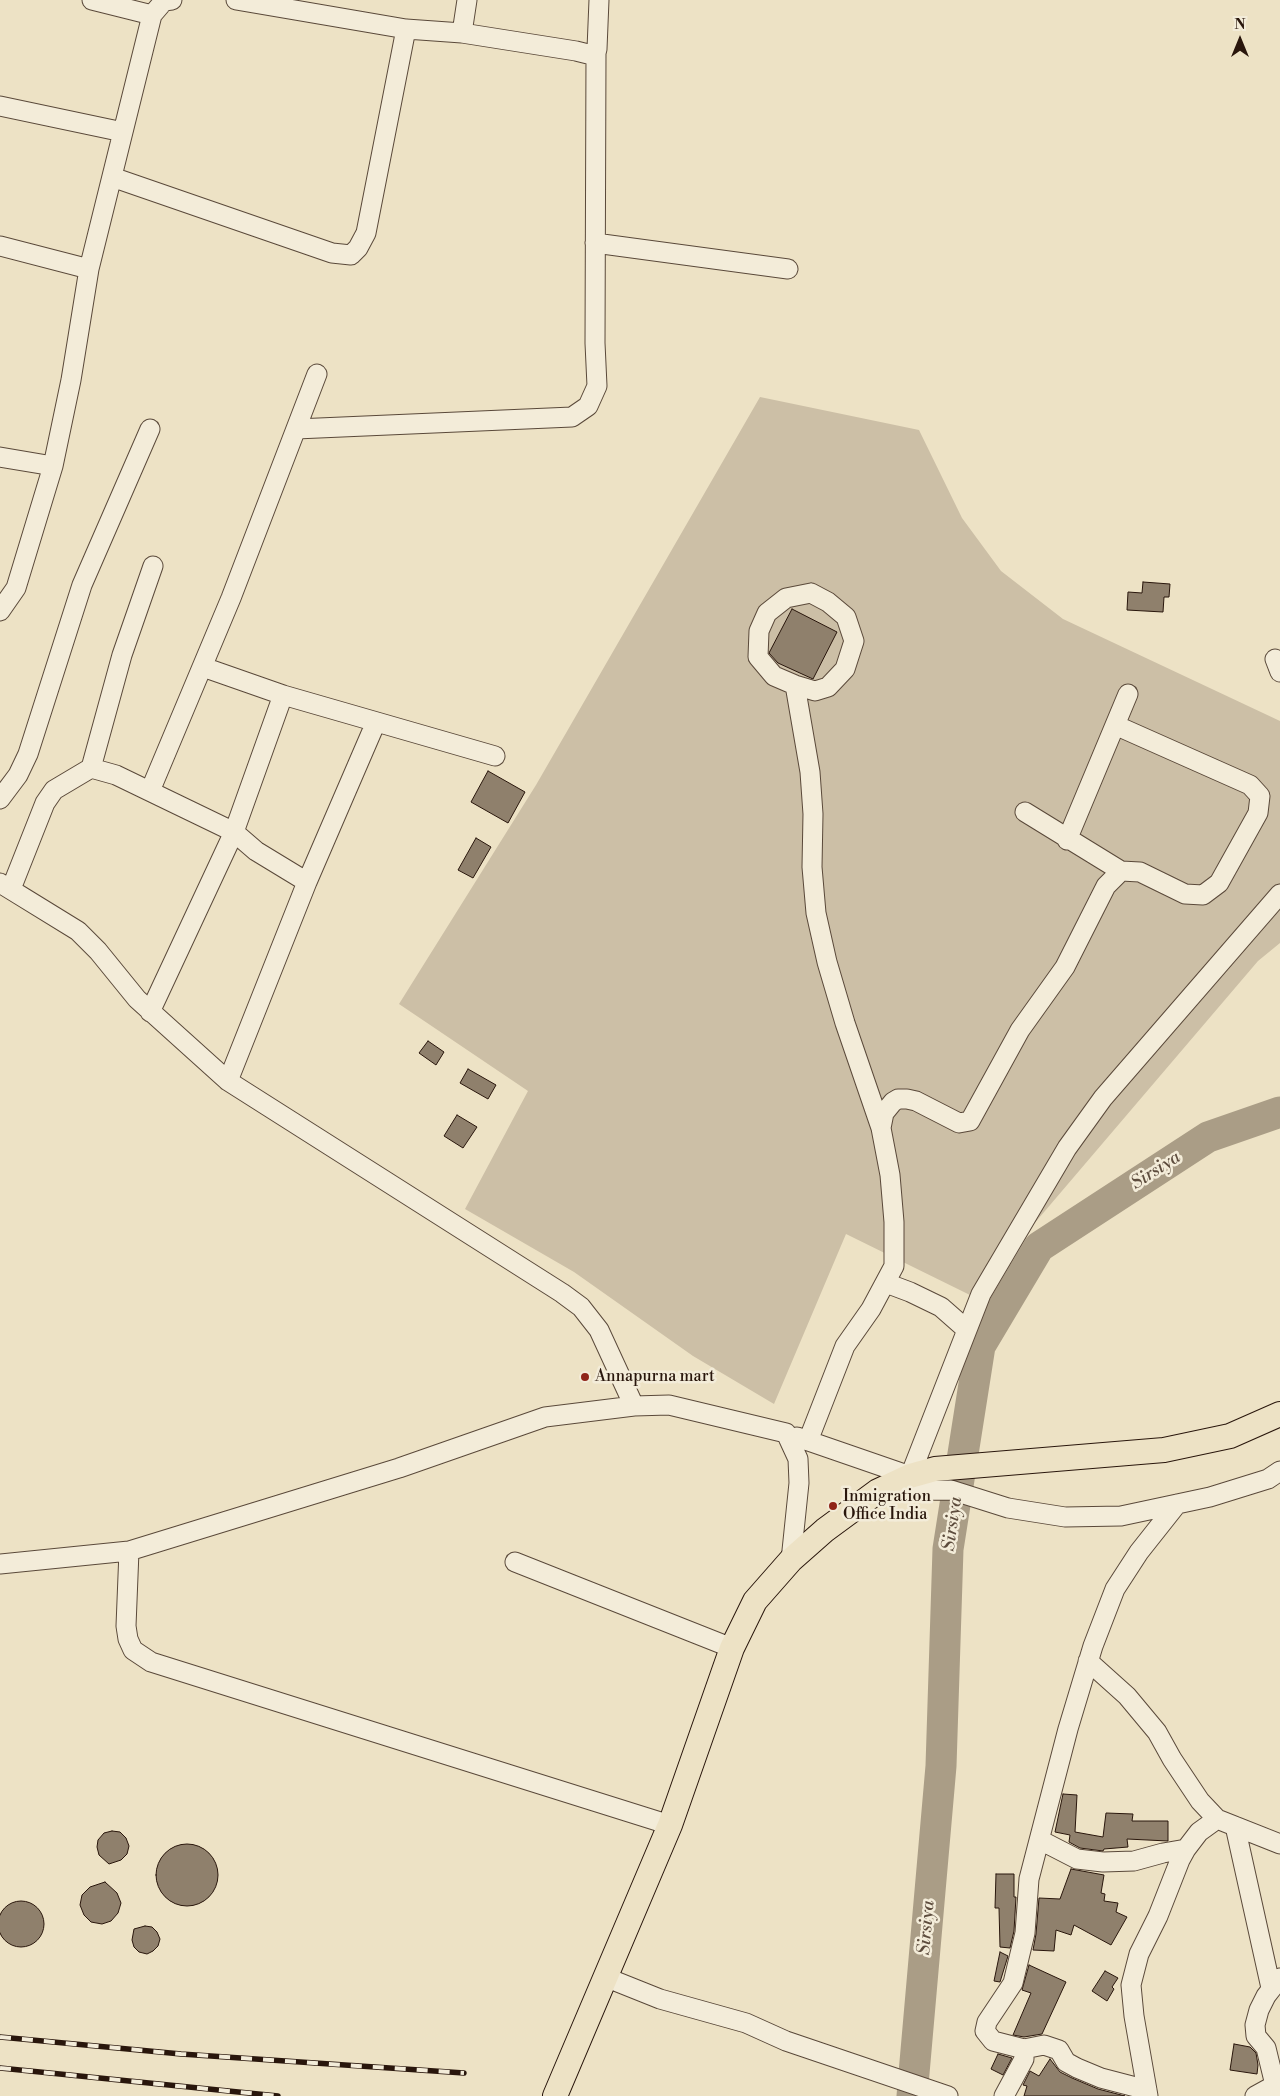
<!DOCTYPE html>
<html>
<head>
<meta charset="utf-8">
<style>
  body { margin:0 }
  #map { position:relative; width:1280px; height:2096px; overflow:hidden; background:#ede2c5; font-family:"Libre Bodoni",serif }
  canvas { display:block }
  .north { position:absolute; left:1215px; top:15px; width:50px; height:50px; -webkit-text-stroke:4px #f3ecd9; paint-order:stroke; rotate:0deg; font-size:14px; font-weight:700; line-height:20px; text-align:center; color:#29160c }
  .north::after { content:''; display:block; margin:auto; width:18px; height:22px; background:#29160c; clip-path:polygon(50% 0,100% 100%,50% 72%,0 100%) }
</style>
</head>
<body>
<div id="map">
<canvas width="1280" height="2096"></canvas>
<div class="north">N</div>
</div>
<script>
const context = document.querySelector('canvas').getContext('2d');
context.lineJoin = 'round';
function paint(path, color) { context.fillStyle = color; context.fill(path, 'evenodd'); }
const shape = rows => new Path2D(rows.map(r => 'M' + r).join(''));
function strokePath(path, color, width, dash) { context.strokeStyle = color; context.lineWidth = width; context.lineCap = dash ? 'butt' : 'round'; context.setLineDash(dash || []); context.stroke(path); }
function drawText(font, color, halo, rows, align = 'center') {
  context.font = font + ' "Libre Bodoni",serif'; context.lineWidth = 5; context.setLineDash([]); context.textBaseline = 'middle'; context.strokeStyle = halo; context.fillStyle = color; for (const [text, x, y, turn = 0] of rows) {
    context.save(); context.translate(x, y); context.rotate((+turn || 0) * Math.PI / 180); context.textAlign = isNaN(turn) ? turn : align; if (halo) context.strokeText(text, 0, 0); context.fillText(text, 0, 0); context.restore();
  }
}
paint(shape([
  [760,397,919,430,962,518,1001,571,1063,619,1280,721,1280,943,1258,961,1033,1225,970,1295,846,1234,774,1404,693,1356,574,1272,465,1209,528,1091,399,1004,536,785]
]), '#ccbfa6');
strokePath(shape([
  [912,2096,941,1766,948,1549,980,1346,1039,1247,1208,1137,1280,1112]
]), '#aa9d86', 31);
const building = shape([
  [1143,582,1170,584,1169,597,1164,597,1163,612,1127,610,1128,592,1142,593,1143,582],
  [792,609,837,632,813,679,778,663,769,653,792,609],
  [488,771,525,792,508,823,471,802,488,771],
  [476,838,491,847,473,878,458,870,476,838],
  [428,1041,444,1052,436,1065,419,1053,428,1041],
  [468,1069,496,1085,488,1099,460,1083,468,1069],
  [457,1115,477,1127,463,1148,444,1136,457,1115],
  [1063,1794,1077,1795,1075,1832,1103,1837,1106,1813,1133,1814,1132,1821,1168,1821,1168,1841,1127,1839,1128,1847,1104,1849,1103,1851,1080,1848,1069,1842,1070,1835,1055,1832,1063,1794],
  [112,1831,120,1832,126,1838,129,1846,127,1854,121,1860,109,1864,99,1855,97,1847,98,1840,104,1833,112,1831],
  '156 1875a31 31 0 1 1 62 0a31 31 0 1 1-62 0Z',
  [1071,1869,1104,1875,1101,1893,1105,1894,1104,1901,1118,1903,1116,1912,1127,1917,1111,1945,1074,1925,1071,1935,1056,1930,1054,1951,1033,1950,1036,1934,1039,1898,1060,1899,1071,1869],
  [996,1874,1014,1874,1014,1897,1016,1897,1014,1931,1010,1948,1000,1947,999,1908,995,1908,996,1874],
  [105,1882,117,1893,121,1903,118,1913,111,1921,102,1924,91,1922,84,1915,80,1905,82,1895,90,1887,105,1882],
  '-2 1924a23 23 0 1 1 46 0a23 23 0 1 1-46 0Z',
  [145,1926,152,1927,157,1932,160,1939,158,1946,153,1951,147,1954,139,1952,134,1947,132,1940,134,1929,145,1926],
  [1000,1952,1008,1956,1000,1982,994,1981,1000,1952],
  [1029,1965,1066,1982,1042,2034,1024,2037,1013,2035,1031,1993,1022,1990,1029,1965],
  [1105,1971,1118,1978,1112,1987,1114,1989,1107,2001,1092,1991,1105,1971],
  [1234,2044,1250,2047,1256,2053,1258,2065,1257,2074,1230,2070,1234,2044],
  [998,2054,1012,2058,1003,2075,991,2069,998,2054],
  [1050,2059,1060,2072,1072,2078,1098,2089,1125,2096,1024,2096,1027,2086,1023,2085,1030,2071,1039,2076,1050,2059]
]);
paint(building, '#8f806c');
strokePath(building, '#29160c', 1);
const minor = shape([
  [92,0,152,15],
  [236,0,406,29,462,33,576,51,592,55,596,53,597,49,599,0],
  [462,33,467,0],
  [0,106,123,132],
  [112,177,332,253,351,255,358,248,366,233,406,29],
  [595,243,788,269],
  [0,246,89,269],
  [296,429,572,417,588,406,597,386,595,343,596,53],
  [0,457,53,466],
  [153,566,122,655,91,768,116,775,234,832,256,851,307,882],
  [811,593,828,602,846,617,854,641,845,669,828,687,815,691,795,685,774,676,758,657,759,631,767,613,786,598,811,593],
  [0,611,16,588,53,466,71,380,89,269,152,15,164,1,172,0],
  [1275,659,1280,672],
  [203,667,283,695],
  [795,685,810,772,813,814,812,867,816,913,827,962,845,1023,881,1128],
  [150,791,231,598,317,374],
  [0,799,18,775,28,754,82,585,150,429],
  [1025,812,1121,871],
  [1067,840,1128,694],
  [0,883,78,931,98,951,137,999,228,1081,562,1293,581,1307,599,1330,634,1406],
  [11,889,45,803,54,790,91,768],
  [150,1012,234,832,283,695,495,756],
  [228,1081,307,882,376,722],
  [886,1283,910,1292,941,1307,966,1329],
  [797,1437,910,1476,981,1294,1067,1148,1103,1098,1280,894],
  [808,1441,845,1346,871,1309,894,1266,894,1222,890,1175,881,1128,884,1113,893,1102,898,1099,907,1099,916,1101,959,1123,970,1121,1020,1030,1065,967,1106,886,1121,871,1140,872,1185,894,1203,895,1219,883,1258,813,1260,796,1250,785,1115,725],
  [882,1491,951,1490,1008,1508,1065,1517,1121,1516,1210,1497,1268,1479,1280,1471],
  [129,1551,126,1626,128,1639,133,1650,151,1662,670,1825],
  [515,1562,732,1648],
  [0,1564,129,1551,399,1468,545,1417,634,1406,669,1405,786,1433,798,1459,799,1483,791,1560],
  [1088,1661,1127,1696,1157,1732,1172,1759,1200,1801,1217,1819,1280,1844],
  [1235,1826,1271,1988],
  [1040,1840,1077,1859,1103,1862,1134,1861,1163,1853,1186,1849],
  [605,1977,660,1999,746,2023,786,2041,948,2096],
  [1280,1978,1266,1996,1259,2010,1255,2025,1256,2036,1266,2048,1275,2085,1280,2091],
  [1024,2049,993,2041,985,2031,987,2022,1013,1983,1025,1933,1029,1879,1068,1729,1093,1646,1115,1589,1139,1552,1177,1504],
  [1004,2096,1024,2059,1024,2049,1044,2045,1059,2050,1066,2062,1077,2068,1101,2078,1147,2090],
  [1148,2096,1134,2016,1131,1985,1139,1954,1158,1916,1180,1860,1186,1849,1199,1832,1217,1819],
  [1255,2096,1275,2085]
]);
const major = shape([
  [555,2096,670,1825,732,1648,755,1601,791,1560,825,1530,878,1491,910,1476,935,1469,1164,1450,1230,1436,1280,1414]
]);
strokePath(minor, '#5a493a', 21);
strokePath(major, '#29160c', 26);
strokePath(minor, '#f3ecd9', 19);
strokePath(major, '#ede2c5', 24);
const rail = shape([
  [0,2037,181,2054,464,2073],
  [0,2068,278,2096]
]);
strokePath(rail, '#29160c', 5.5);
strokePath(rail, '#f3ecd9', 4, [11]);
for (const [x, y, r, color] of [
  [585,1377,5,"#8f2418"],
  [833,1506,5,"#8f2418"]
]) { const dot = new Path2D(); dot.arc(x, y, r, 0, 2 * Math.PI); context.fillStyle = color; context.fill(dot); strokePath(dot, '#f3ecd9', 2); }
drawText('16px', '#29160c', '#f3ecd9', [
  ["Annapurna mart",595,1377],
  ["Inmigration",843,1497],
  ["Office India",843,1515]
], 'left');
drawText('italic 18px', '#5d4c3d', '#f3ecd9', [
  ["Sirsiya",1156,1171,-33],
  ["Sirsiya",953,1524,-82],
  ["Sirsiya",927,1928,-85]
]);
</script>
</body>
</html>
